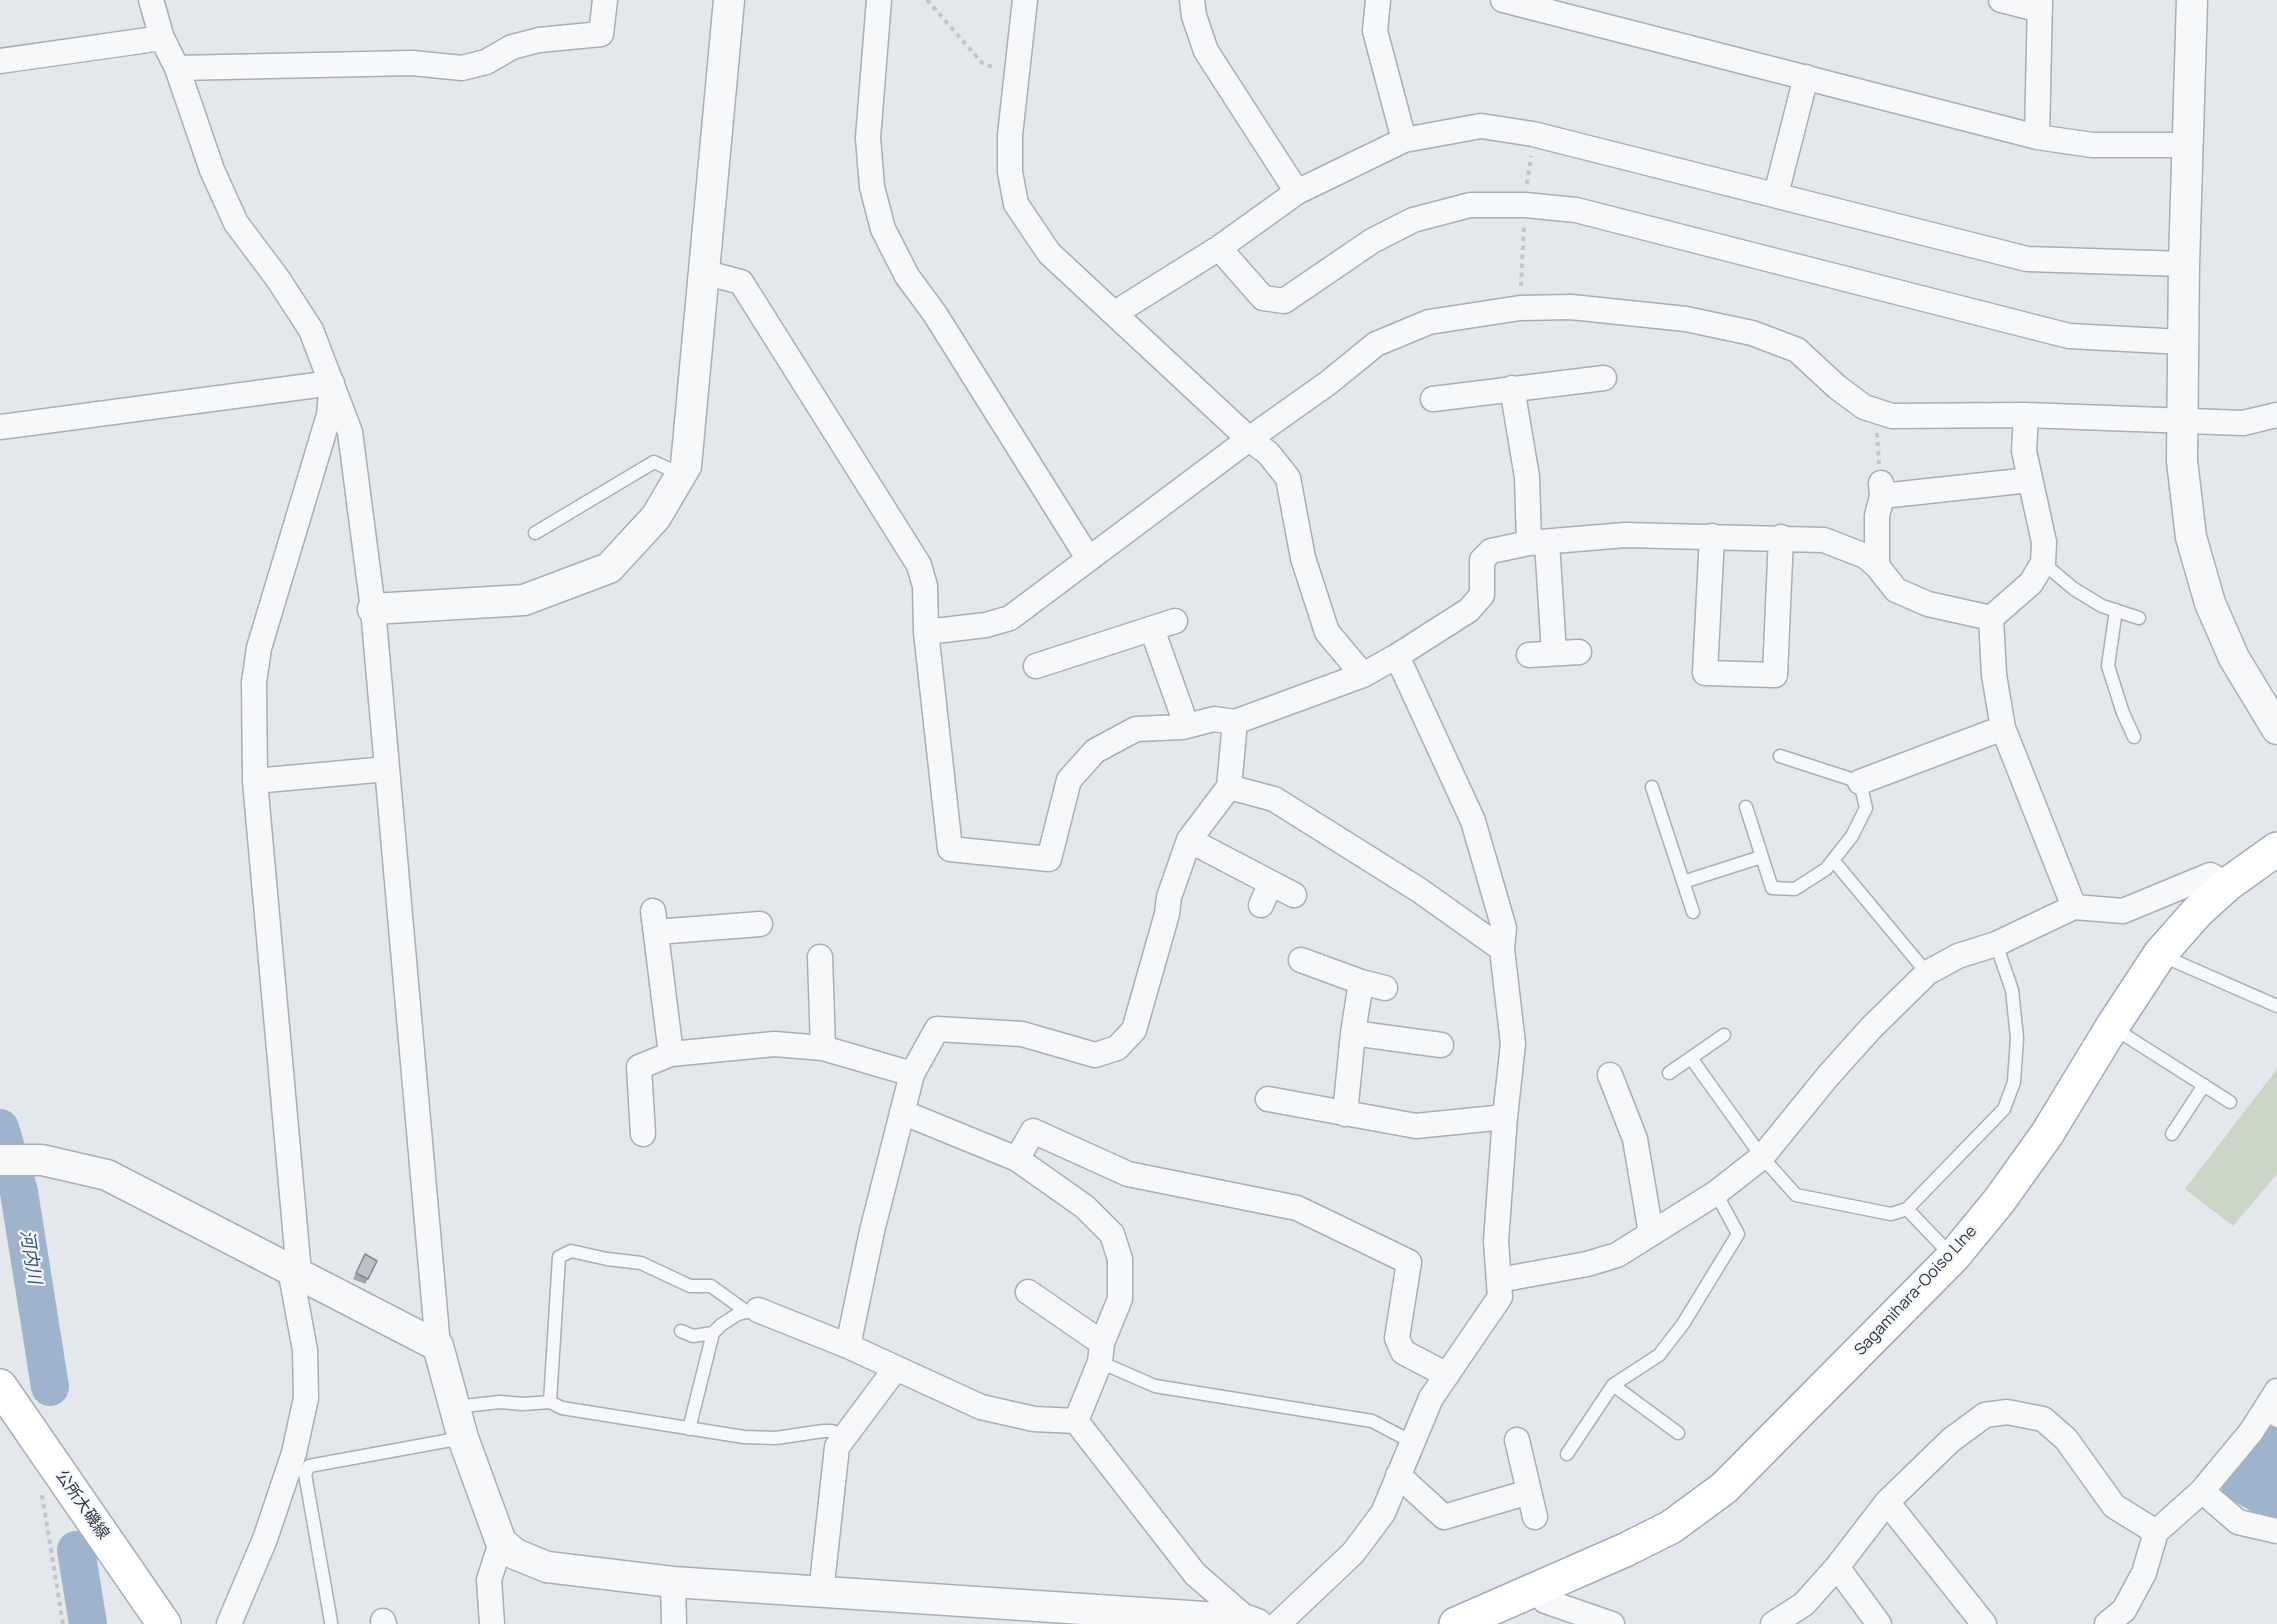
<!DOCTYPE html>
<html>
<head>
<meta charset="utf-8">
<style>
  body { margin:0 }
  canvas { display:block; background:#e4e7ec }
</style>
</head>
<body>
<canvas width="2277" height="1624"></canvas>
<script>
const context = document.querySelector('canvas').getContext('2d');
context.lineJoin = 'round';
function paint(path, color) { context.fillStyle = color; context.fill(path, 'evenodd'); }
const shape = rows => new Path2D(rows.map(r => 'M' + r).join(''));
function strokePath(path, color, width, dash) { context.strokeStyle = color; context.lineWidth = width; context.lineCap = dash ? 'butt' : 'round'; context.setLineDash(dash || []); context.stroke(path); }
function drawText(font, color, halo, rows, align = 'center') {
  context.font = font + ' Manrope,"Noto Sans JP",sans-serif'; context.lineWidth = 4.5; context.setLineDash([]); context.textBaseline = 'middle'; context.strokeStyle = halo; context.fillStyle = color; for (const [text, x, y, turn = 0] of rows) {
    context.save(); context.translate(x, y); context.rotate((+turn || 0) * Math.PI / 180); context.textAlign = isNaN(turn) ? turn : align; if (halo) context.strokeText(text, 0, 0); context.fillText(text, 0, 0); context.restore();
  }
}
paint(shape([
  [2277,1069,2277,1174,2233,1226,2185,1189]
]), '#c9d6c5');
paint(shape([
  [2265,1419,2277,1427,2277,1517,2256,1514,2223,1495,2220,1482]
]), '#9fb4cc');
strokePath(shape([
  [0,1128,19,1192,50,1387],
  [76,1550,88,1624]
]), '#9fb4cc', 38);
const service = shape([
  [535,533,654,462,680,474],
  [2043,563,2074,589,2102,606,2139,618],
  [2116,610,2108,666,2123,713,2134,737],
  [1652,787,1693,912],
  [1746,807,1772,888,1795,889,1826,869,1852,836,1866,808,1860,782,1780,756],
  [1833,860,1927,973],
  [1683,882,1761,857],
  [2163,956,2277,1006],
  [2112,1027,2230,1102],
  [1691,1058,1762,1157,1796,1195,1891,1214,1907,1209,2004,1109,2014,1082,2017,1038,2012,990,1996,944],
  [1669,1073,1724,1035],
  [2172,1134,2204,1085],
  [1907,1209,1952,1256],
  [681,1331,693,1336,713,1333,721,1325,738,1314,751,1311],
  [1100,1362,1155,1386,1372,1421,1412,1442],
  [1613,1385,1678,1433],
  [550,1402,559,1257,571,1251,607,1259,641,1263,690,1286,711,1286,747,1312],
  [455,1407,500,1402,523,1404,550,1402,562,1408,744,1437,776,1438,823,1431,832,1431,845,1436],
  [2263,1413,2277,1421],
  [689,1429,713,1333],
  [1567,1454,1613,1385,1659,1355,1683,1324,1738,1234,1716,1193],
  [331,1622,305,1474,309,1466,462,1438]
]);
const minor = shape([
  [151,0,162,38,177,68,212,170,236,223,278,279,311,330,350,432,373,609,438,1346],
  [879,0,868,138,872,187,883,229,907,276,935,314,1088,558],
  [1025,0,1010,135,1010,172,1016,204,1049,253,1249,439,1268,453,1288,478,1303,558,1327,632,1363,675],
  [1192,0,1194,16,1206,51,1297,192],
  [1378,0,1375,31,1404,140],
  [1503,0,2037,137,2092,145,2188,145],
  [2001,0,2040,10],
  [0,61,162,38],
  [177,68,412,63,462,68,486,62,512,47,539,40,601,34,605,0],
  [2037,137,2040,0],
  [1776,194,1806,77],
  [1219,248,1263,298,1284,301,1372,241,1413,220,1470,205,1525,205,1576,210,2069,336,2183,342],
  [703,272,741,282,919,565,925,586,926,632,950,849,1049,859,1069,780,1095,751,1136,729,1183,727,1214,719,1235,722,1363,675,1397,656,1469,610,1482,595,1482,560,1491,551,1529,543,1625,535,1824,540,1865,556,1877,566,1896,590,1928,604,1991,618],
  [1115,313,1219,248,1297,192,1404,140,1481,126,1533,134,2027,259,2184,264],
  [1512,388,1527,477,1529,543],
  [1433,399,1604,378],
  [0,427,332,383,329,415,259,648,254,682,255,781,299,1273],
  [1882,496,2030,480],
  [1712,536,1705,673,1775,675,1781,537],
  [1547,542,1554,653],
  [1877,566,1877,516,1882,496,1881,483],
  [1991,618,1994,675,2003,728,2074,907],
  [1991,618,2031,583,2043,563,2044,542,2024,451,2026,415],
  [1152,629,1182,713,1183,727],
  [926,632,986,625,1010,618,1249,439,1328,383,1376,344,1429,322,1520,308,1571,307,1686,319,1752,333,1797,350,1837,387,1864,407,1892,416,2026,415,2243,423,2277,415],
  [1529,655,1579,652],
  [1036,666,1175,621],
  [255,781,387,769],
  [1860,782,2003,728],
  [1229,787,1274,799,1419,890,1502,949],
  [1189,840,1294,895],
  [1261,905,1271,883],
  [653,911,671,1054],
  [656,932,760,924],
  [820,957,823,1048],
  [1301,960,1361,982,1385,988],
  [1353,1033,1441,1045],
  [1610,1075,1635,1139,1651,1233],
  [1268,1099,1416,1126,1505,1117],
  [902,1112,1017,1159,1085,1207,1112,1234,1120,1259,1120,1299,1102,1343,1100,1362,1076,1421],
  [1345,1114,1353,1033,1361,982],
  [643,1134,639,1067,671,1054,774,1044,823,1048,912,1074],
  [1017,1159,1033,1131,1128,1174,1297,1208,1409,1262,1397,1338,1403,1352,1447,1375],
  [1499,1280,1587,1264,1617,1255,1716,1193,1762,1157,1828,1076,1871,1028,1927,973,1958,956,1996,944,2074,907,2123,911,2210,875,2228,884],
  [1028,1292,1102,1343],
  [758,1310,848,1346,981,1407,1034,1419,1076,1421,1195,1574,1249,1621],
  [848,1346,872,1231,912,1074,937,1029,1022,1034,1095,1055,1117,1048,1134,1030,1167,914,1169,897,1189,840,1229,787,1235,722],
  [1517,1440,1535,1517],
  [1398,1475,1444,1517,1529,1492],
  [2202,1491,2251,1432,2277,1391],
  [1887,1502,1984,1624],
  [1837,1567,1879,1624],
  [673,1582,674,1624],
  [1538,1589,1545,1601,1612,1624],
  [821,1593,837,1447,896,1368],
  [383,1621,384,1624],
  [229,1624,265,1539,294,1453,306,1398,305,1350,290,1269],
  [492,1624,489,1580,501,1542],
  [1278,1624,1353,1553,1383,1513,1431,1398,1500,1297,1496,1241,1505,1117,1513,1044,1502,949,1504,928,1473,821,1397,656],
  [1773,1624,1804,1604,1837,1567,1887,1502,1951,1440,1985,1415,2007,1412,2043,1419,2066,1439,2114,1506,2156,1532],
  [2107,1624,2124,1610,2144,1573,2156,1532,2202,1491,2238,1522,2277,1531]
]);
const tertiary = shape([
  [2192,0,2184,264,2182,461,2191,537,2210,603,2234,658,2277,729],
  [373,609,524,600,609,568,656,517,686,466,729,0],
  [0,1160,42,1160,107,1175,438,1346,463,1438,501,1542,515,1554,547,1567,673,1582,1204,1617,1249,1621,1257,1624]
]);
const secondary = shape([
  [0,1386,164,1624]
]);
const primary = shape([
  [1456,1624,1625,1550,1671,1527,1724,1488,1953,1257,1999,1201,2047,1134,2112,1027,2160,954,2198,911,2228,884,2277,849]
]);
strokePath(service, '#a9aeb7', 15);
strokePath(minor, '#a9aeb7', 27);
strokePath(tertiary, '#a9aeb7', 33);
strokePath(secondary, '#a9aeb7', 36);
strokePath(primary, '#a3abb8', 36);
strokePath(shape([
  [927,0,984,65,995,67],
  [1527,184,1531,156],
  [1521,286,1524,225],
  [1877,433,1879,464],
  [42,1495,63,1624]
]), '#c2c5cb', 4, [4.5, 4.5]);
strokePath(service, '#f7f8fa', 12);
strokePath(minor, '#f7f8fa', 24);
strokePath(tertiary, '#f7f8fa', 30);
strokePath(secondary, '#fff', 33);
strokePath(primary, '#fff', 33);
paint(shape([
  [375,1266,365,1284,353,1279,356,1273]
]), '#a1a5ae');
const building = shape([
  [365,1254,377,1261,368,1279,356,1273,365,1254]
]);
paint(building, '#bbc0ca');
strokePath(building, '#83868d', 1.5);
drawText('16px', '#2b3445', '#f4f6f9', [
  ["Sagamihara-Ooiso LIne",1916,1291,-47],
  ["公所大磯線",82,1505,55]
]);
drawText('italic 18px', '#34527a', '#f4f6f9', [
  ["河内川",30,1257,81]
]);
</script>
</body>
</html>
